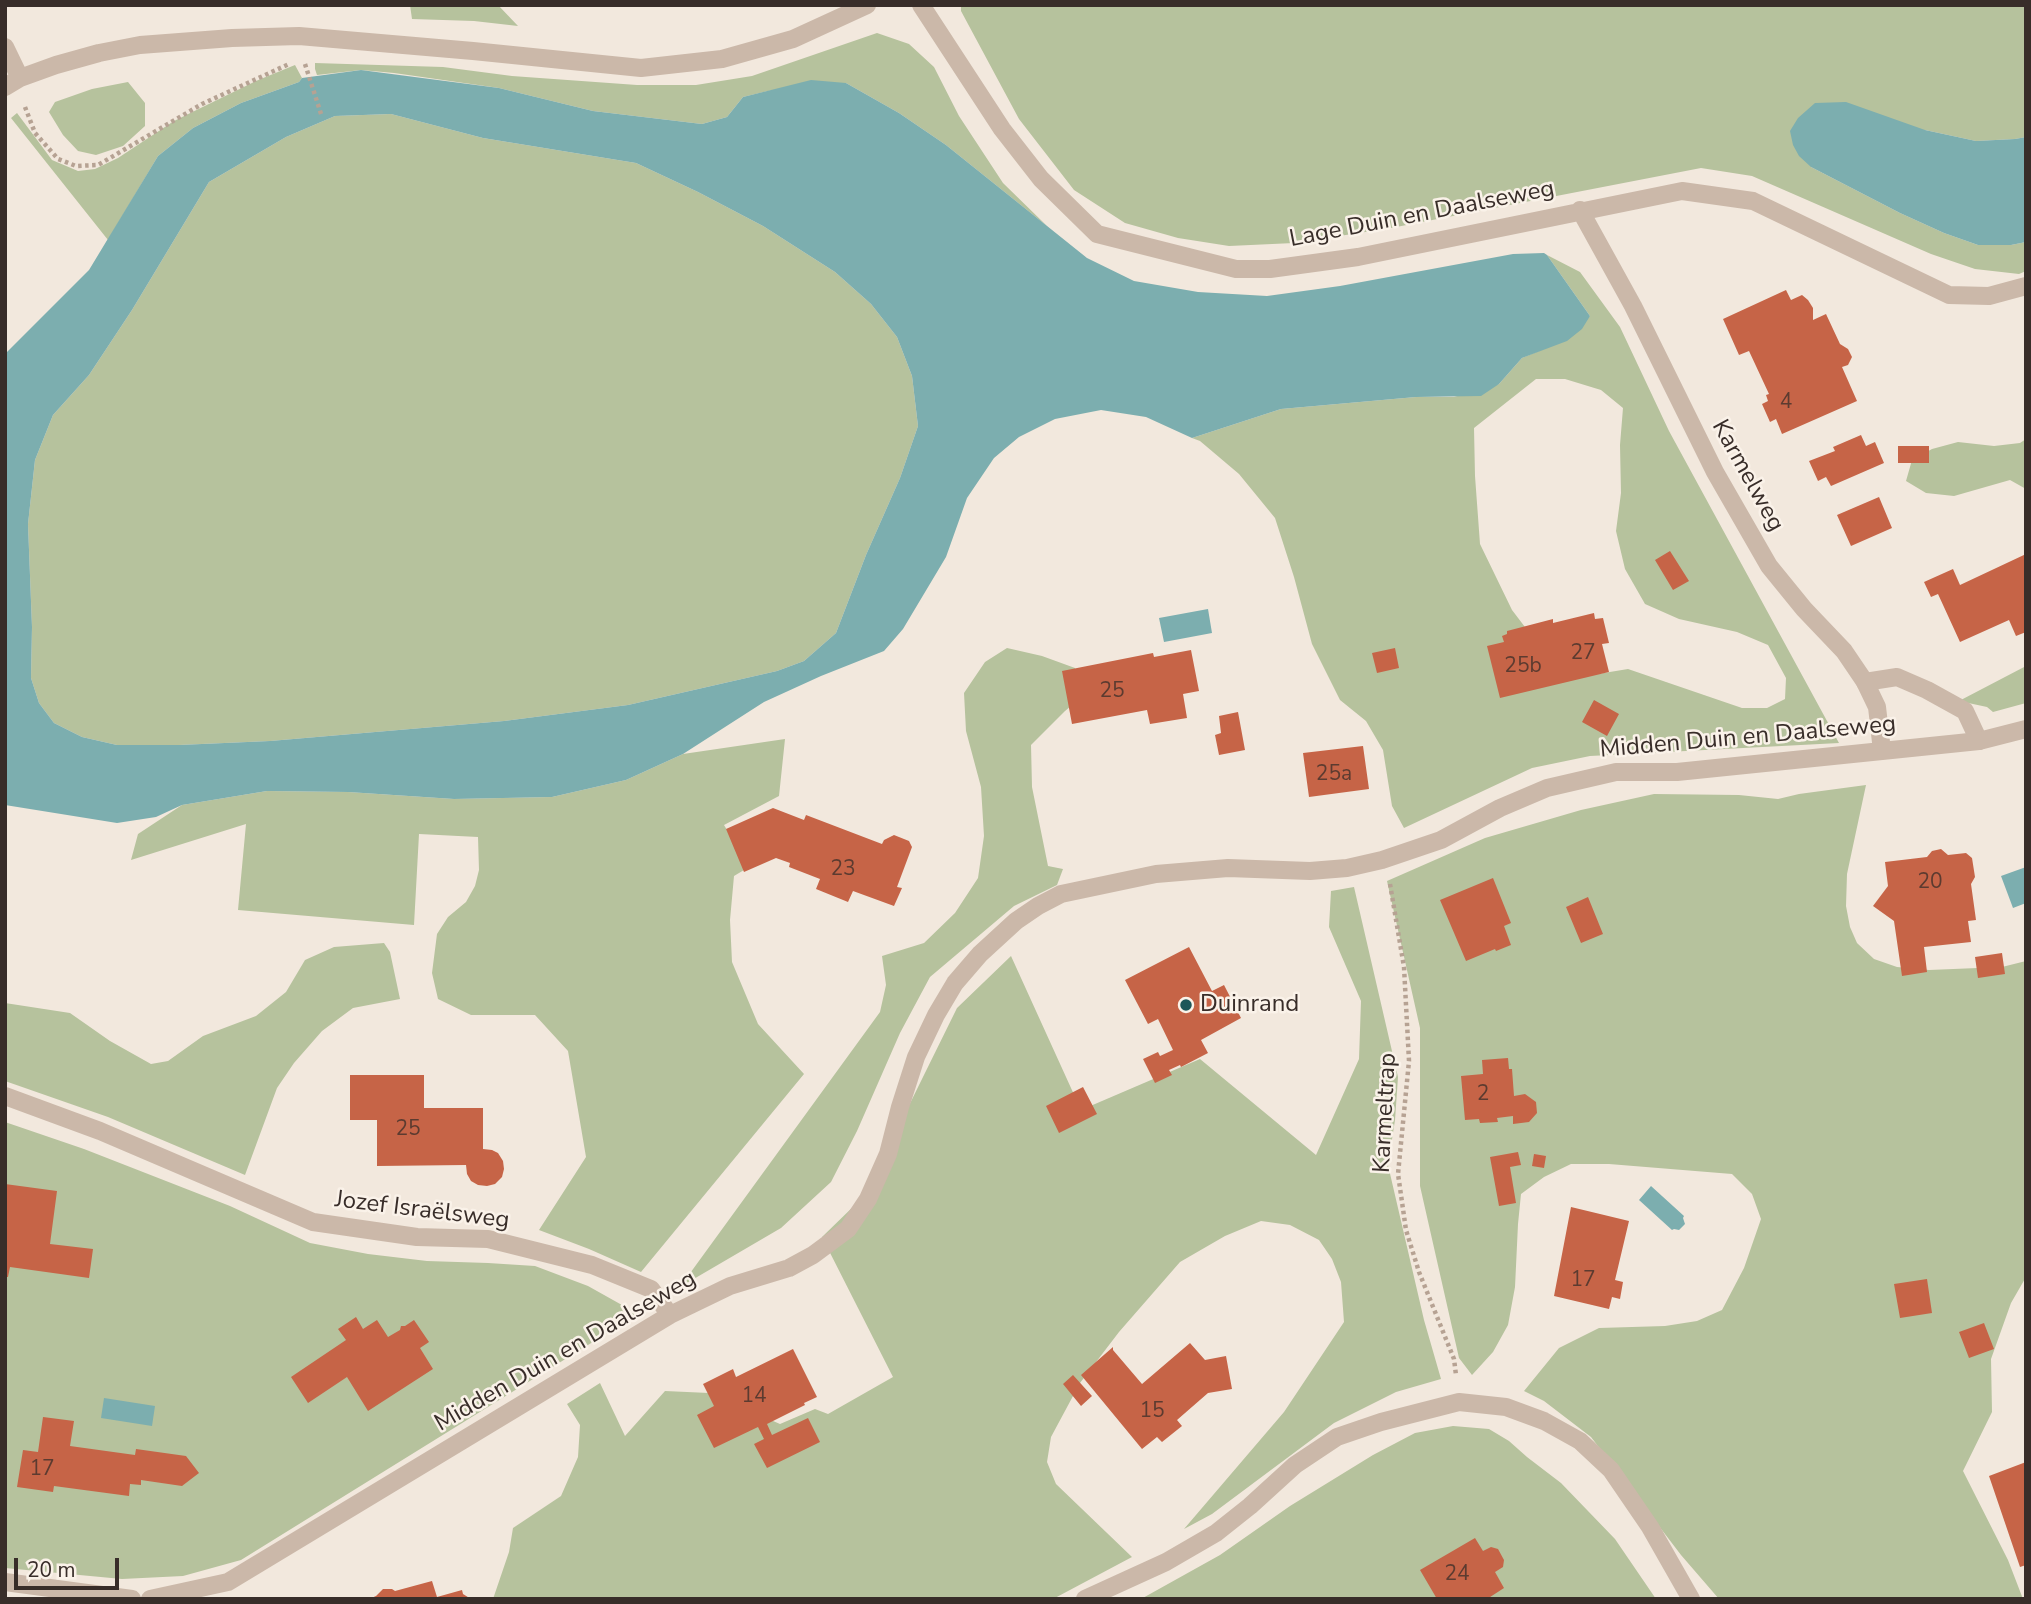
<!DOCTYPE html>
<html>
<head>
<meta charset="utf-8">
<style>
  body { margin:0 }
  #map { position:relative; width:2031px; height:1604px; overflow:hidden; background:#f2e8dd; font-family:"Nunito Sans",sans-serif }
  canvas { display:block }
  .frame { position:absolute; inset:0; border:7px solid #382d29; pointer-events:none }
  .scale { position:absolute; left:14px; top:1558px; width:105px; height:32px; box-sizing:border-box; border:4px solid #382d29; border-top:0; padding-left:9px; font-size:21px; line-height:24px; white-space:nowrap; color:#382d29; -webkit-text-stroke:5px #faf2e9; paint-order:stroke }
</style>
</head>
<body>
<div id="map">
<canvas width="2031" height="1604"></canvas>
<div class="frame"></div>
<div class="scale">20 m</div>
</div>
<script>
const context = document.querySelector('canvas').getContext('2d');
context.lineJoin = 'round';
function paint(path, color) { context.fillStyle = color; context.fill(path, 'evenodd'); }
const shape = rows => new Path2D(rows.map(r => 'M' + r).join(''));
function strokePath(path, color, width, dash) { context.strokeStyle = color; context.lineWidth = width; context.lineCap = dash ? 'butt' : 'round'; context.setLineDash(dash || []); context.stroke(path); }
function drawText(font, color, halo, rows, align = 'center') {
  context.font = font + ' "Nunito Sans",sans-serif'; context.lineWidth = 5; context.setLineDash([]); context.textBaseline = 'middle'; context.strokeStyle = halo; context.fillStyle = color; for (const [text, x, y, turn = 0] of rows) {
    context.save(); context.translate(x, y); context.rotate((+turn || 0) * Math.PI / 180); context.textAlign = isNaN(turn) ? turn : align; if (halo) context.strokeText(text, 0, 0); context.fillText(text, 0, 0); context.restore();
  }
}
paint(shape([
  [410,5,498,5,518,26,474,21,412,19],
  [961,5,2026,5,2026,137,2015,139,1976,141,1925,130,1811,167,1900,213,1944,233,1978,245,2011,245,2026,242,2026,271,2019,274,1975,269,1931,254,1752,176,1701,168,1391,228,1294,243,1229,246,1178,238,1125,223,1074,190,1019,119,961,11],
  [877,33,909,44,934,67,959,116,1003,183,1047,226,946,145,899,113,846,83,768,91,743,97,727,117,702,124,593,111,499,88,394,73,361,70,317,75,315,69,315,63,443,67,512,76,637,85,696,85,752,76],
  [295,65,302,78,299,82,241,103,193,128,158,156,108,240,11,118,17,113,52,160,78,171,95,169,118,158,174,121,256,81],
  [128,82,145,103,145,126,123,146,96,155,78,151,63,135,49,112,55,102,92,89],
  [391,114,483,138,636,163,698,192,763,226,835,272,871,304,897,337,912,376,918,426,900,478,866,555,836,633,804,661,777,671,628,705,504,721,270,741,179,745,117,745,82,737,54,723,39,703,31,678,32,627,28,524,35,460,53,415,89,375,132,310,209,182,286,137,335,116],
  [1547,255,1580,272,1620,327,1669,431,1839,743,1590,756,1532,768,1404,828,1392,806,1383,750,1366,721,1340,700,1312,644,1294,577,1275,518,1239,474,1200,441,1192,438,1281,409,1416,397,1454,397,1499,384,1522,358,1541,350,1590,316],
  [1536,379,1565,379,1601,390,1623,408,1620,445,1621,493,1616,531,1625,569,1645,604,1679,619,1737,632,1768,645,1786,678,1785,699,1767,708,1742,708,1628,669,1537,684,1528,631,1512,610,1480,544,1475,476,1474,428],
  [2026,439,2026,489,2010,480,1954,496,1926,493,1906,481,1912,460,1932,449,1958,442,1994,446,2020,443],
  [1007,648,1042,656,1075,668,1083,696,1065,711,1031,745,1032,787,1048,866,1063,869,1057,885,1014,906,930,977,900,1033,857,1131,831,1182,781,1228,680,1287,880,1012,886,985,882,956,924,943,955,913,978,878,984,836,981,787,966,731,964,693,985,662],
  [2026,666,2026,703,1993,712,1987,707,1959,701],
  [785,739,779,796,724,825,749,867,734,876,730,920,732,962,758,1024,804,1074,641,1272,589,1249,539,1230,586,1157,568,1051,535,1015,471,1015,438,999,432,973,437,934,448,917,466,902,475,886,479,870,478,837,419,834,414,925,238,910,246,824,131,860,138,834,182,805,267,791,348,792,454,799,552,797,626,780,683,754],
  [1866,785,1847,874,1846,906,1850,927,1857,943,1874,959,1897,967,1929,970,2002,967,2026,961,2026,1277,2011,1303,1991,1359,1992,1412,1963,1471,2008,1560,2023,1599,1719,1599,1681,1555,1591,1437,1544,1401,1524,1391,1559,1348,1599,1328,1665,1326,1697,1321,1722,1310,1744,1268,1761,1219,1752,1194,1732,1174,1609,1164,1571,1164,1544,1177,1521,1194,1518,1224,1515,1287,1508,1325,1493,1352,1472,1375,1459,1358,1420,1186,1420,1028,1387,881,1485,838,1581,810,1654,794,1739,795,1778,799,1799,794],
  [1354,887,1398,1077,1395,1120,1388,1165,1424,1320,1441,1379,1396,1392,1334,1423,1212,1514,1184,1529,1284,1412,1344,1322,1341,1282,1332,1259,1319,1240,1290,1225,1261,1221,1225,1236,1180,1262,1119,1332,1080,1383,1051,1437,1047,1462,1056,1484,1132,1557,1053,1599,493,1599,509,1552,513,1528,561,1496,578,1457,580,1425,567,1404,600,1383,625,1436,665,1391,709,1393,780,1424,815,1409,828,1414,893,1377,822,1237,859,1201,888,1148,957,1008,1011,956,1081,1110,1200,1059,1316,1155,1359,1059,1361,1001,1329,927,1331,891],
  [384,943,390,952,400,999,353,1008,322,1031,294,1063,277,1088,245,1175,108,1117,5,1081,5,1003,70,1013,110,1041,151,1064,168,1061,203,1036,256,1016,286,992,305,960,334,947],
  [5,1122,84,1149,230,1206,310,1243,368,1254,427,1261,488,1263,535,1266,588,1286,638,1314,241,1560,183,1576,122,1579,5,1568],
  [1453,1426,1489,1429,1509,1441,1527,1457,1561,1483,1615,1539,1656,1599,1141,1599,1220,1555,1290,1506,1373,1455,1415,1433]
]), '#b6c29d');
paint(shape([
  [361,70,499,88,593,111,702,124,727,117,743,97,811,80,846,83,899,113,946,145,1087,258,1134,281,1198,292,1267,296,1340,286,1513,254,1544,253,1547,255,1590,316,1582,329,1567,341,1522,358,1499,384,1481,396,1416,397,1281,409,1192,438,1146,417,1101,410,1055,419,1019,437,994,458,967,498,946,557,903,629,884,651,821,676,764,702,683,754,626,780,552,797,454,799,348,792,267,791,182,805,156,817,117,823,5,805,5,354,89,270,158,156,193,128,241,103,299,82,302,78],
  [391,114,483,138,636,163,698,192,763,226,835,272,871,304,897,337,912,376,918,426,900,478,866,555,836,633,804,661,777,671,628,705,504,721,270,741,179,745,117,745,82,737,54,723,39,703,31,678,32,627,28,524,35,460,53,415,89,375,132,310,209,182,286,137,335,116],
  [1846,102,1925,130,1976,141,2015,139,2026,137,2026,242,2011,245,1978,245,1944,233,1900,213,1811,167,1799,156,1793,145,1790,131,1798,118,1815,103],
  [1208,609,1212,633,1164,642,1159,618],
  [2026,867,2026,903,2013,908,2001,876],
  [1651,1186,1684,1216,1683,1218,1685,1224,1679,1230,1674,1229,1672,1230,1639,1200],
  [104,1398,155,1406,152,1426,101,1418]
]), '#7caeaf');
paint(shape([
  [1786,290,1791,300,1802,295,1808,300,1813,308,1813,320,1826,314,1840,344,1848,349,1852,357,1848,365,1842,367,1857,401,1782,434,1776,419,1770,422,1762,404,1768,401,1766,395,1769,394,1749,351,1739,355,1723,319],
  [1861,435,1866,446,1875,442,1884,463,1831,486,1826,477,1818,481,1809,461,1835,451,1833,447],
  [1898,446,1929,446,1929,463,1898,463],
  [1879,497,1892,528,1851,546,1837,515],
  [1670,551,1689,581,1673,590,1655,560],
  [2026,554,2026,632,2016,636,2009,620,1960,642,1938,594,1931,597,1924,582,1953,569,1960,585],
  [1594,613,1595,619,1603,618,1609,643,1602,644,1609,672,1500,698,1487,646,1504,642,1502,636,1507,634,1507,631,1553,619,1553,623],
  [1395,648,1399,668,1377,673,1372,653],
  [1191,650,1199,691,1183,694,1187,718,1150,724,1147,710,1072,724,1062,671,1153,653,1154,657],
  [1594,700,1619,714,1607,736,1582,722],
  [1238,712,1245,750,1219,755,1215,735,1221,733,1219,716],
  [1363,746,1369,789,1309,797,1303,753],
  [773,808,804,820,806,815,882,844,884,840,894,835,909,841,912,847,897,887,902,888,894,906,853,891,848,902,816,889,820,879,789,867,790,863,776,858,744,872,726,829],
  [1941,849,1948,855,1966,853,1972,858,1975,877,1971,884,1976,920,1968,921,1971,942,1924,947,1927,972,1902,976,1894,921,1873,906,1888,886,1885,862,1927,857,1932,851],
  [1493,878,1511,923,1504,926,1511,945,1496,951,1495,949,1466,961,1440,900],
  [1588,897,1603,934,1581,943,1566,907],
  [1189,947,1212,991,1224,985,1241,1018,1201,1040,1208,1053,1181,1067,1180,1065,1169,1070,1172,1075,1155,1083,1143,1059,1158,1052,1160,1056,1173,1050,1158,1019,1148,1024,1125,980],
  [2002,953,2005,974,1978,978,1975,957],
  [1508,1058,1509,1069,1512,1069,1514,1096,1525,1094,1536,1102,1537,1113,1529,1122,1513,1124,1513,1116,1497,1118,1498,1122,1480,1123,1479,1119,1465,1120,1461,1076,1483,1074,1482,1060],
  [350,1075,424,1075,424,1108,483,1108,483,1149,492,1150,498,1153,503,1161,504,1169,502,1177,495,1184,487,1186,478,1185,471,1181,467,1174,466,1165,377,1166,377,1120,350,1120],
  [1083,1087,1097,1114,1059,1133,1046,1106],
  [1518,1152,1521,1165,1510,1167,1516,1203,1499,1206,1490,1157],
  [1534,1154,1546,1156,1544,1168,1532,1166],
  [5,1184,57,1191,50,1244,93,1249,89,1278,10,1267,8,1277,5,1277],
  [1571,1207,1629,1221,1615,1280,1623,1282,1620,1299,1612,1297,1609,1309,1554,1296],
  [1927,1279,1932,1313,1900,1318,1894,1284],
  [356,1317,363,1329,377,1320,388,1337,400,1330,401,1326,405,1326,414,1320,429,1342,420,1348,433,1369,368,1411,347,1377,308,1403,291,1377,346,1340,338,1329],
  [1984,1323,1994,1349,1969,1358,1959,1332],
  [1190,1343,1205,1360,1226,1356,1232,1389,1208,1393,1177,1420,1182,1426,1162,1442,1157,1437,1142,1449,1081,1375,1113,1347,1113,1350,1142,1384],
  [793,1349,817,1397,804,1403,805,1405,767,1424,772,1435,808,1418,820,1442,767,1468,754,1444,764,1439,758,1427,714,1448,697,1415,714,1406,703,1384,733,1369,736,1377],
  [1073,1375,1092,1396,1081,1406,1063,1384],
  [43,1417,74,1421,70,1446,135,1455,136,1449,186,1456,199,1473,182,1486,141,1480,141,1485,130,1484,129,1496,54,1486,53,1492,17,1487,23,1450,38,1452],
  [2026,1462,2026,1565,2020,1567,1989,1476],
  [1475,1538,1483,1551,1491,1547,1498,1549,1504,1560,1503,1567,1495,1572,1504,1588,1487,1599,1437,1599,1420,1570],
  [432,1581,437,1597,462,1590,463,1594,471,1599,369,1599,376,1596,383,1589,392,1589,395,1591]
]), '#c66447');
strokePath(shape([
  [305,64,322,117],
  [25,107,35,133,58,159,76,166,98,165,202,104,289,64],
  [1390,884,1404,967,1409,1061,1398,1174,1406,1230,1419,1272,1454,1359,1456,1375]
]), '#b6a293', 4.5, [3.5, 3.5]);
strokePath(shape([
  [1865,682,1897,677,1927,690,1965,711,1979,741]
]), '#cbb8a9', 18);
strokePath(shape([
  [921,5,1002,129,1041,179,1097,234,1236,269,1270,269,1358,257,1682,191,1753,201,1949,295,1989,296,2026,286],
  [5,47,20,78],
  [5,87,20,78,56,65,99,53,140,45,232,38,299,36,473,51,641,68,722,59,793,39,867,5],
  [1580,210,1633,306,1715,472,1769,566,1804,609,1844,651,1865,682,1877,707,1882,751],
  [5,1096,100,1131,313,1222,417,1237,488,1239,592,1265,651,1289,670,1315],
  [5,1582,132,1599],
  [150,1599,228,1582,670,1315,730,1286,789,1268,813,1255,848,1229,868,1199,888,1154,900,1107,916,1057,936,1015,955,983,980,954,1016,921,1038,906,1061,894,1156,874,1228,868,1310,871,1347,868,1382,860,1441,840,1500,808,1547,788,1616,772,1677,772,1882,751,1979,741,2026,729],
  [1085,1599,1166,1562,1216,1533,1250,1506,1295,1465,1337,1437,1381,1422,1459,1402,1506,1407,1544,1421,1580,1441,1611,1470,1650,1527,1691,1599]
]), '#cbb8a9', 18);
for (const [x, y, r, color] of [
  [1186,1005,7,"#1e5659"]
]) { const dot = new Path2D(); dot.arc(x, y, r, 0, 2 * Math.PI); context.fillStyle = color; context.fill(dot); strokePath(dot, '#faf2e9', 2.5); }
drawText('21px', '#5c3b30', null, [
  ["4",1786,403],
  ["27",1583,654],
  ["25b",1523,667],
  ["25",1112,692],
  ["25a",1334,775],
  ["23",843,870],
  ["20",1930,883],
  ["2",1483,1095],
  ["25",408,1130],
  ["17",1583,1281],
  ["14",754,1397],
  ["15",1152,1412],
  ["17",42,1470],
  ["24",1457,1575]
]);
drawText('24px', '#382d29', '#faf2e9', [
  ["Lage Duin en Daalseweg",1422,215,-11],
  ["Karmelweg",1747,476,61],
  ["Midden Duin en Daalseweg",1748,738,-5],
  ["Karmeltrap",1386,1113,-87],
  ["Jozef Israëlsweg",422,1211,7],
  ["Midden Duin en Daalseweg",566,1352,-30]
]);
drawText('24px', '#382d29', '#faf2e9', [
  ["Duinrand",1200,1005]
], 'left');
</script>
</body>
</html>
